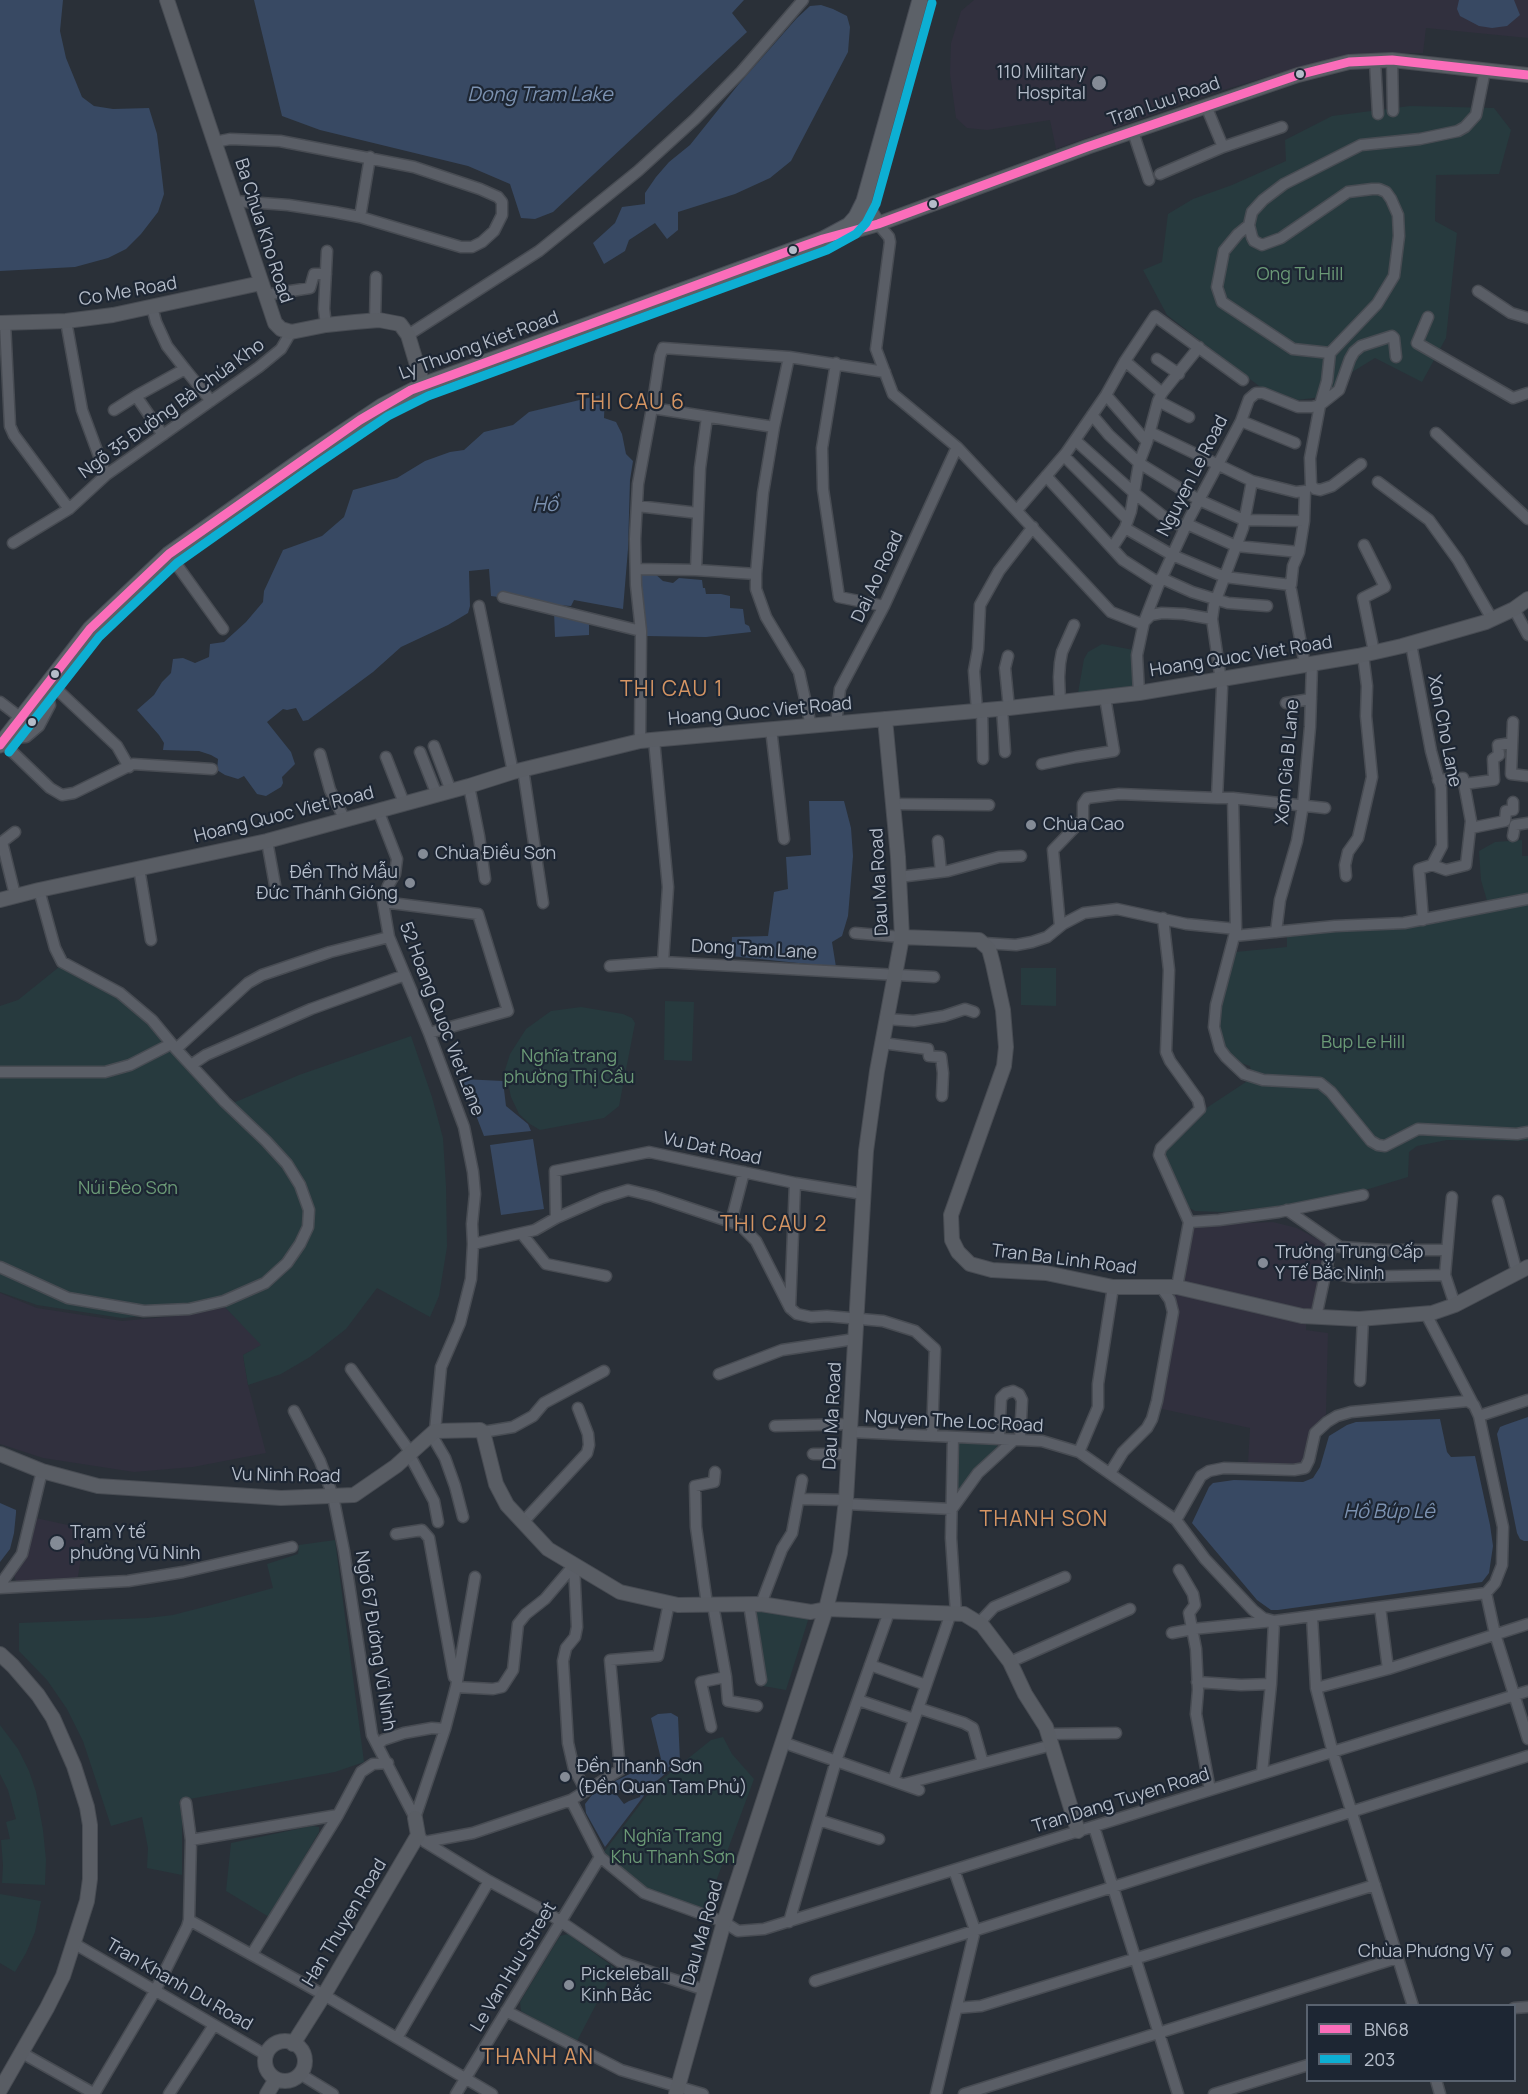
<!DOCTYPE html>
<html>
<head>
<meta charset="utf-8">
<style>
  body { margin:0 }
  #map { position:relative; width:1528px; height:2094px; overflow:hidden; background:#2a3038; font-family:Manrope,sans-serif }
  canvas { display:block }
  .legend { position:absolute; left:1306px; top:2004px; width:210px; height:78px; box-sizing:border-box; background:#1d2633; border:2px solid #59626f; margin:0; padding:8px 10px; list-style:none; font-size:18px; color:#b4bcc9 }
  .legend li { display:flex; align-items:center; gap:12px; height:30px }
  .legend b { width:30px; border:2px solid #59626f }
</style>
</head>
<body>
<div id="map">
<canvas width="1528" height="2094"></canvas>
<ul class="legend">
<li><b style="height:8px;background:#fb6dba"></b>BN68</li>
<li><b style="height:8px;background:#0dafd3"></b>203</li>
</ul>
</div>
<script>
const context = document.querySelector('canvas').getContext('2d');
context.lineJoin = 'round';
function paint(path, color) { context.fillStyle = color; context.fill(path, 'evenodd'); }
const shape = rows => new Path2D(rows.map(r => 'M' + r).join(''));
function strokePath(path, color, width, dash) { context.strokeStyle = color; context.lineWidth = width; context.lineCap = dash ? 'butt' : 'round'; context.setLineDash(dash || []); context.stroke(path); }
function drawText(font, color, halo, rows, align = 'center') {
  context.font = font + ' Manrope,sans-serif'; context.lineWidth = 4.5; context.setLineDash([]); context.textBaseline = 'middle'; context.strokeStyle = halo; context.fillStyle = color; for (const [text, x, y, turn = 0] of rows) {
    context.save(); context.translate(x, y); context.rotate((+turn || 0) * Math.PI / 180); context.textAlign = isNaN(turn) ? turn : align; if (halo) context.strokeText(text, 0, 0); context.fillText(text, 0, 0); context.restore();
  }
}
paint(shape([
  [974,0,1528,0,1528,38,1426,28,1423,53,1369,53,1277,74,1217,92,1056,149,1050,120,987,130,967,128,956,118,950,74,951,43,961,11],
  [1273,1222,1297,1228,1328,1245,1315,1312,1181,1284,1191,1225],
  [1174,1290,1306,1320,1306,1330,1328,1333,1326,1414,1310,1431,1302,1462,1293,1465,1248,1463,1250,1428,1153,1407],
  [0,1293,37,1308,122,1321,176,1316,223,1305,262,1345,243,1355,248,1385,266,1453,193,1467,134,1472,43,1458,0,1444],
  [36,1518,86,1529,77,1582,16,1581,14,1575,26,1557]
]), '#31303e');
paint(shape([
  [1410,106,1494,108,1511,130,1499,174,1436,175,1435,221,1457,233,1446,338,1422,382,1375,358,1349,374,1321,397,1298,400,1259,386,1167,315,1143,270,1162,262,1168,214,1193,199,1232,185,1286,161,1285,140,1332,116],
  [1102,644,1134,650,1135,687,1078,693,1084,659,1088,652],
  [1522,840,1522,856,1528,856,1528,1141,1447,1140,1417,1146,1409,1152,1408,1177,1362,1191,1280,1206,1222,1212,1195,1211,1186,1206,1165,1157,1167,1149,1194,1124,1208,1107,1252,1078,1250,1066,1229,1059,1210,1019,1225,953,1287,947,1287,930,1402,924,1488,904,1481,880,1479,851,1495,842],
  [64,963,113,991,142,1014,294,1178,307,1212,299,1248,250,1293,153,1315,122,1318,37,1305,0,1292,0,1006,18,1000],
  [1021,968,1056,968,1056,1006,1021,1005],
  [665,1001,694,1002,692,1061,664,1060],
  [581,1007,623,1014,632,1018,635,1023,619,1106,604,1118,540,1130,530,1124,519,1114,511,1097,505,1070,510,1054,526,1029,551,1011],
  [411,1036,432,1097,443,1138,446,1186,447,1247,439,1296,430,1317,377,1288,346,1329,310,1357,281,1374,248,1385,243,1355,261,1345,223,1305,268,1287,308,1233,303,1186,233,1103,299,1075],
  [957,1441,996,1443,998,1448,956,1495],
  [335,1540,364,1762,335,1772,179,1801,182,1819,182,1875,147,1868,148,1848,142,1817,111,1826,83,1741,67,1709,47,1680,19,1651,19,1623,147,1618,173,1615,204,1607,273,1588,267,1564,298,1554,299,1545],
  [754,1607,809,1617,786,1690,763,1686],
  [0,1725,18,1749,29,1771,36,1792,43,1830,46,1860,45,1885,2,1883,3,1865,1,1840,10,1839,6,1822,16,1819,8,1790,0,1774],
  [723,1737,732,1754,754,1779,705,1911,644,1893,600,1857,655,1785,711,1740],
  [312,1826,319,1827,319,1832,269,1917,226,1891,231,1843],
  [0,1894,41,1901,35,1932,26,1953,15,1972,0,1963],
  [568,1934,615,1968,576,2043,521,2011,520,2002,560,1936]
]), '#273a3e');
paint(shape([
  [0,0,63,0,60,31,66,58,82,97,94,106,113,109,149,108,157,134,164,194,158,212,141,234,126,249,108,258,75,267,0,271],
  [254,0,744,0,732,13,747,32,553,212,535,219,521,218,510,184,468,166,320,130,282,116],
  [1459,0,1514,0,1520,15,1507,26,1492,28,1479,26,1460,16,1457,9],
  [821,5,833,9,847,16,850,27,848,52,791,161,770,178,735,194,678,212,678,230,667,239,655,223,629,240,625,251,604,264,593,243,615,223,622,207,645,204,645,193,656,177,669,162,690,145,738,85,797,18,810,6],
  [605,394,604,418,616,422,622,434,626,454,633,461,630,480,628,549,623,609,574,600,571,606,557,605,491,596,489,569,469,571,470,606,468,613,448,625,401,647,373,672,308,720,303,721,296,708,287,710,283,709,267,722,291,752,295,764,282,777,283,783,281,787,266,796,257,794,244,776,238,779,225,775,217,770,218,759,211,755,199,751,163,750,164,743,159,735,137,710,154,695,162,682,171,673,173,659,183,658,195,663,209,657,210,644,224,642,246,622,263,602,264,591,283,550,322,536,344,517,353,490,397,478,425,461,450,452,464,450,484,432,513,425,529,412],
  [652,571,663,581,673,583,679,578,702,580,703,588,705,588,706,594,721,594,730,596,730,608,743,609,745,624,749,626,751,632,706,637,646,636,638,572],
  [554,611,589,619,589,635,555,637],
  [809,801,844,801,851,828,853,856,848,916,842,936,832,942,836,967,731,956,732,937,768,936,774,892,788,889,786,857,811,855],
  [462,1079,503,1081,506,1106,528,1124,531,1131,484,1136],
  [533,1139,544,1209,501,1215,490,1145],
  [1528,1417,1528,1541,1524,1541,1520,1539,1517,1533,1497,1434,1500,1427,1505,1425],
  [1440,1419,1447,1452,1451,1457,1475,1456,1490,1525,1493,1546,1489,1573,1482,1582,1278,1610,1271,1610,1257,1600,1192,1523,1209,1487,1213,1483,1234,1480,1303,1482,1313,1478,1320,1467,1329,1436,1347,1425,1356,1422],
  [0,1503,16,1510,16,1513,14,1533,10,1549,0,1562],
  [671,1713,678,1717,680,1761,652,1785,605,1847,586,1813,585,1804,592,1795,599,1792,617,1795,624,1804,629,1801,640,1797,643,1787,636,1779,625,1781,620,1790,610,1789,609,1784,661,1759,651,1718,658,1714]
]), '#384963');
const street = shape([
  [1392,60,1393,111],
  [1375,61,1378,114],
  [1206,106,1223,147],
  [1133,132,1149,180],
  [215,142,230,139,280,141,414,167,480,189,498,197,502,202,502,215,494,231,482,242,472,247,461,247,360,217,334,212,288,205,234,201],
  [1160,174,1223,147,1282,127],
  [360,217,370,157],
  [878,224,889,237,890,242,876,349,893,394,957,447,1111,612,1139,623,1144,622,1151,615,1162,613,1184,614,1212,619],
  [1249,225,1238,234,1224,251,1217,287,1222,302,1293,349,1330,353,1377,304,1394,276,1399,236,1398,215,1391,199,1386,192,1379,189,1372,189,1348,192,1281,238,1262,245,1254,241,1252,237,1249,225,1252,212,1263,200,1284,184,1361,145,1420,139,1458,131,1465,127,1476,115,1485,70],
  [1478,291,1511,313,1528,318],
  [265,295,310,288,314,274,326,274],
  [1428,317,1417,343,1513,398,1528,393],
  [66,321,82,410,106,475],
  [375,321,376,277],
  [5,323,10,426,14,435,69,509],
  [326,325,324,309,327,251],
  [408,335,539,251,638,171,695,119,741,72,803,0],
  [789,357,774,427,763,493,756,574,756,589,766,617,799,672,811,726],
  [1157,359,1179,374],
  [1125,361,1162,393],
  [836,363,822,448,823,489,839,597,884,606],
  [185,369,211,401],
  [1106,395,1147,442],
  [136,396,163,435],
  [1158,401,1189,417],
  [652,408,774,427],
  [114,410,136,396,185,369,167,346,156,322,152,307],
  [1092,415,1109,435,1139,463,1199,500,1244,520,1304,521],
  [1241,421,1295,443],
  [1436,433,1528,519],
  [1075,440,1133,492,1163,516,1185,528],
  [1064,456,1128,520],
  [1361,464,1332,486,1320,490,1315,489,1311,485,1310,458,1320,405,1339,390,1350,359,1354,352,1361,346,1392,336,1394,338,1396,357],
  [1046,476,1123,560,1159,583],
  [1378,482,1429,520,1458,560,1492,619],
  [637,506,698,513],
  [1017,510,1066,453,1106,395,1125,361,1155,316,1243,380],
  [1187,524,1236,546,1299,552],
  [1125,528,1172,555,1225,577,1291,585,1293,566,1299,552,1304,521,1305,491,1296,492,1252,481,1150,432],
  [13,543,69,509,106,475,259,367,281,349,291,332],
  [1364,545,1385,587,1363,598,1374,652],
  [1112,548,1125,528,1131,511,1139,463,1147,442,1158,401,1162,393,1199,347],
  [169,554,223,629],
  [636,569,696,570,700,468,707,417],
  [696,570,756,574],
  [1161,578,1192,592,1228,603,1267,606],
  [1291,590,1305,665],
  [503,597,641,631,640,741],
  [479,606,513,772],
  [1514,609,1528,635],
  [641,631,636,585,635,539,638,484,652,408,660,356,663,348,789,357,885,372],
  [1411,644,1431,751,1441,788,1442,846,1432,865,1419,869,1423,920],
  [1008,656,1005,668,1009,708],
  [49,682,117,746,129,767],
  [1139,693,1137,655,1144,622,1158,586,1190,517,1241,421,1249,399,1256,393,1263,393,1298,407,1312,407,1320,405,1327,381,1330,353],
  [0,702,21,718],
  [1060,703,1059,677,1060,663,1062,652,1074,625],
  [1286,703,1311,699],
  [1002,708,1005,752],
  [982,710,983,759],
  [977,711,974,671,978,649,980,605,999,571,1033,527],
  [1513,722,1511,774,1528,776],
  [836,724,840,689,884,606,957,447],
  [771,729,784,839],
  [6,738,26,737,39,726,50,705,46,686],
  [654,740,668,887,663,962],
  [2,742,50,788,62,795,74,793,133,764,212,769],
  [434,746,451,791],
  [420,752,437,795],
  [320,754,330,790,344,818],
  [386,757,404,803],
  [1042,764,1076,757,1114,751,1105,697],
  [523,769,543,903],
  [1464,784,1494,780,1493,759,1499,755,1498,745,1512,743],
  [469,786,479,836,485,879],
  [1233,798,1325,808],
  [893,804,989,805],
  [378,810,397,859,395,874,388,886,383,902,389,937,429,1033,464,1127,473,1172,475,1194,472,1224,473,1244],
  [1471,828,1505,821,1506,811,1513,810,1513,802],
  [15,832,2,842,15,895],
  [1513,836,1515,825,1528,823],
  [267,841,275,885],
  [938,841,941,872],
  [1432,865,1446,870,1466,865,1471,821,1463,778,1438,780],
  [139,868,151,940],
  [1346,876,1345,865,1348,852,1358,838,1372,777,1366,716,1367,686,1363,655],
  [899,877,948,871,999,857,1021,856],
  [383,902,478,914,508,1011,429,1033],
  [1163,918,1169,970,1166,1052,1170,1061,1198,1100,1200,1109,1161,1148,1159,1155,1189,1222,1177,1287],
  [1060,926,1053,850,1083,819,1083,804,1087,798,1119,794,1217,798],
  [1236,929,1216,1005,1214,1027,1220,1049,1226,1057,1244,1074,1263,1080,1320,1083,1331,1092,1371,1141,1378,1145,1385,1146,1418,1129,1517,1134,1528,1132],
  [1276,932,1280,900,1297,841,1303,805,1310,727,1312,664],
  [855,933,902,937],
  [1234,936,1335,926,1404,923,1528,899],
  [984,943,1016,945,1032,942,1047,937,1063,924,1084,913,1117,909,1186,924,1236,929,1233,798,1217,798,1222,688,1212,619,1214,605,1243,528,1252,481],
  [610,966,663,962,934,977],
  [886,1019,914,1021,944,1016,965,1009,974,1012],
  [882,1043,928,1049,929,1056,941,1057,943,1073,942,1096],
  [176,1049,248,983,262,975,330,952,389,937],
  [191,1065,206,1055,311,1009,405,975],
  [0,1072,105,1072,130,1065,171,1044],
  [1452,1197,1445,1275,1455,1305],
  [1498,1201,1517,1273],
  [1287,1210,1340,1247,1384,1250,1446,1250],
  [556,1218,555,1171,649,1152,795,1183,863,1194],
  [731,1222,744,1172],
  [1189,1222,1219,1220,1279,1212,1363,1195],
  [522,1234,546,1264,606,1276],
  [0,1267,68,1298,144,1311,189,1309,224,1301,265,1283,287,1263,300,1244,308,1227,309,1210,300,1185,287,1164,266,1141,225,1102,176,1049,152,1020,120,993,62,962,55,948,39,890],
  [1325,1272,1354,1277,1445,1275],
  [790,1308,795,1183],
  [1426,1314,1473,1404],
  [1316,1317,1332,1243],
  [351,1369,411,1453],
  [719,1374,782,1350,855,1339],
  [1360,1381,1363,1318],
  [294,1411,320,1461,333,1496,344,1551,372,1735,415,1818],
  [1479,1416,1528,1400],
  [775,1426,851,1424],
  [435,1431,441,1367,460,1323,471,1279,473,1244,535,1230,556,1218,602,1198,628,1190,653,1196,740,1225,756,1241,790,1308,797,1314,811,1317,827,1316,883,1321,915,1331,935,1349,932,1436],
  [483,1432,513,1427,533,1416,544,1403,604,1371],
  [851,1432,1042,1441,1079,1452,1176,1520,1205,1559,1253,1610,1263,1618,1274,1621,1486,1593,1495,1583,1502,1565,1503,1527,1479,1416,1474,1405,1468,1401,1351,1412,1337,1416,1327,1422,1315,1433,1309,1460,1305,1468,1294,1470,1224,1468,1209,1471,1201,1476,1176,1520],
  [431,1434,445,1458,455,1486,463,1517],
  [953,1437,951,1538,956,1613],
  [999,1439,1001,1398,1006,1393,1013,1391,1019,1394,1022,1400,1020,1440],
  [1079,1452,1098,1407,1098,1384,1113,1287],
  [409,1454,434,1501,438,1522],
  [813,1454,849,1454],
  [1110,1473,1123,1452,1147,1428,1152,1419,1157,1401,1173,1312,1170,1300,1161,1287],
  [800,1499,846,1500],
  [846,1504,952,1509,978,1473,1014,1440],
  [523,1522,587,1453,589,1445,588,1434,578,1408],
  [396,1534,422,1530,429,1538,454,1677],
  [574,1565,577,1627,575,1637,566,1648,563,1661,568,1743,574,1769,586,1791],
  [1179,1570,1193,1594,1195,1605,1189,1613,1196,1649,1198,1690,1196,1714,1210,1790],
  [0,1585,22,1554,42,1471],
  [0,1588,128,1581,183,1572,292,1547],
  [1486,1593,1495,1634,1528,1739],
  [669,1603,658,1656,610,1660,620,1770,571,1800,600,1857,644,1893,724,1922,738,1931,764,1929,1528,1691],
  [707,1604,696,1527,695,1486,714,1482,715,1472],
  [749,1604,761,1680],
  [761,1604,782,1549,792,1533,802,1480],
  [1380,1607,1388,1669],
  [1312,1616,1316,1688,1333,1753,1413,2006],
  [979,1623,994,1607,1065,1577],
  [1172,1633,1193,1629,1274,1621,1271,1684,1262,1773],
  [1010,1662,1130,1609],
  [870,1665,926,1685],
  [726,1677,728,1701,757,1706],
  [1197,1682,1241,1685,1271,1684],
  [456,1687,493,1689,502,1687,513,1670,518,1624,526,1614,545,1599,574,1565],
  [1316,1688,1388,1669,1528,1624],
  [858,1700,914,1719],
  [918,1708,964,1723,973,1728,983,1763],
  [711,1727,701,1682,726,1677,713,1605],
  [1049,1734,1116,1733],
  [782,1742,919,1790],
  [378,1745,383,1740,404,1733,432,1728,445,1729],
  [893,1781,951,1613],
  [904,1784,1052,1745],
  [415,1818,445,1729,456,1687,475,1577],
  [819,1820,879,1839],
  [1094,1827,1178,2094],
  [418,1835,425,1842,489,1881,548,1913,620,1962,705,1990],
  [191,1840,338,1815],
  [425,1842,473,1833,571,1800],
  [189,1920,324,1995,492,2094],
  [789,1922,836,1761,889,1612],
  [75,1944,266,2055],
  [252,1954,338,1815,361,1772,373,1764,388,1763],
  [815,1981,1528,1756],
  [957,2008,981,2006,1375,1885],
  [1514,2008,1528,2007],
  [506,2011,621,2070,703,2094],
  [397,2038,489,1881],
  [22,2053,95,2094],
  [300,2074,333,2094],
  [1436,2080,1440,2094],
  [94,2094,155,1991,187,1927,189,1920,191,1840,186,1803],
  [169,2094,214,2025],
  [456,2094,600,1857],
  [936,2094,975,1930,954,1870],
  [964,2094,1397,1958],
  [1214,2094,1308,2065]
]);
const secondary = shape([
  [167,0,275,323,281,329,291,332,326,325,355,322,379,320,400,324,408,335,423,385],
  [864,201,878,224],
  [836,236,878,224,1087,147,1298,75,1349,62,1392,60,1528,75],
  [0,323,66,321,113,315,261,283],
  [0,900,39,890,267,841,469,786,513,772,640,741,1009,708,1139,693,1358,656,1402,646,1486,622,1514,609,1528,599],
  [902,937,979,940,989,949,993,964,1003,1010,1006,1047,1004,1066,951,1215,952,1240,958,1252,970,1264,992,1270,1046,1273,1113,1287,1177,1287,1302,1316,1359,1319,1432,1313,1455,1305,1528,1267],
  [0,1454,42,1471,98,1486,281,1498,354,1495,396,1466,435,1431,480,1430,483,1432,496,1484,507,1505,548,1549,620,1592,678,1605,761,1604,811,1612,826,1609,964,1614,982,1625,1010,1662,1025,1694,1046,1727,1078,1831],
  [0,1654,13,1666,38,1695,53,1718,74,1766,87,1807,90,1825,90,1879,87,1901,63,1976,47,2008,0,2090],
  '265 2061a20 20 0 1 1 40 0a20 20 0 1 1-40 0Z',
  [293,2044,324,1995,418,1835,415,1818],
  [267,2094,276,2079],
  [676,2094,724,1922,826,1609,840,1553,846,1500,866,1151,877,1071,902,937,898,857,885,719]
]);
const primary = shape([
  [0,745,90,629,169,554,310,454,382,406,423,385,823,239,849,225,856,217,864,201,920,0]
]);
strokePath(street, '#484c53', 13);
strokePath(secondary, '#484c53', 16);
strokePath(primary, '#484c55', 17);
strokePath(street, '#5a5e66', 10);
strokePath(secondary, '#595d64', 14);
strokePath(primary, '#5c6168', 15);
strokePath(shape([
  [0,745,90,629,169,554,360,420,411,390,792,250,823,239,878,224,1087,147,1298,75,1349,62,1392,60,1528,75]
]), '#fb6dba', 9);
strokePath(shape([
  [9,752,99,637,177,563,317,464,388,416,428,396,827,250,856,234,866,223,876,204,932,3]
]), '#0dafd3', 9);
for (const [x, y, r, color] of [
  [1300,74,5,"#b4bcc9"],
  [1099,83,8,"#848b96"],
  [933,204,5,"#b4bcc9"],
  [793,250,5,"#b4bcc9"],
  [55,674,5,"#b4bcc9"],
  [32,722,5,"#b4bcc9"],
  [1031,825,6,"#848b96"],
  [423,854,6,"#848b96"],
  [410,883,6,"#848b96"],
  [1263,1263,6,"#848b96"],
  [57,1543,8,"#848b96"],
  [565,1777,6,"#848b96"],
  [1506,1952,6,"#848b96"],
  [569,1985,6,"#848b96"]
]) { const dot = new Path2D(); dot.arc(x, y, r, 0, 2 * Math.PI); context.fillStyle = color; context.fill(dot); strokePath(dot, '#1d2633', 2); }
drawText('18px', '#b4bcc9', '#1d2633', [
  ["110 Military",1086,73,"right"],
  ["Hospital",1086,94,"right"],
  ["Chùa Cao",1043,825],
  ["Chùa Điều Sơn",435,854],
  ["Đền Thờ Mẫu",398,873,"right"],
  ["Đức Thánh Gióng",398,894,"right"],
  ["Trường Trung Cấp",1275,1253],
  ["Y Tế Bắc Ninh",1275,1274],
  ["Trạm Y tế",70,1533],
  ["phường Vũ Ninh",70,1554],
  ["Đền Thanh Sơn",577,1767],
  ["(Đền Quan Tam Phủ)",577,1788],
  ["Chùa Phương Vỹ",1494,1952,"right"],
  ["Pickeleball",581,1975],
  ["Kinh Bắc",581,1996]
], 'left');
drawText('18px', '#b4bcc9', '#1d2633', [
  ["Tran Luu Road",1164,102,-19],
  ["Ba Chua Kho Road",263,231,72],
  ["Co Me Road",128,292,-10],
  ["Ly Thuong Kiet Road",479,346,-20],
  ["Ngõ 35 Đường Bà Chúa Kho",172,409,-36],
  ["Nguyen Le Road",1193,476,-63],
  ["Dai Ao Road",878,577,-65],
  ["Hoang Quoc Viet Road",1241,657,-9],
  ["Hoang Quoc Viet Road",760,712,-5],
  ["Xon Cho Lane",1444,731,79],
  ["Xom Gia B Lane",1288,762,-85],
  ["Hoang Quoc Viet Road",284,815,-14],
  ["Dau Ma Road",880,882,-93],
  ["Dong Tam Lane",754,950,3],
  ["52 Hoang Quoc Viet Lane",441,1019,69],
  ["Vu Dat Road",712,1149,12],
  ["Tran Ba Linh Road",1064,1260,7],
  ["Dau Ma Road",833,1416,-87],
  ["Nguyen The Loc Road",954,1422,3],
  ["Vu Ninh Road",286,1476,1],
  ["Ngõ 67 Đường Vũ Ninh",375,1641,81],
  ["Tran Dang Tuyen Road",1121,1801,-17],
  ["Han Thuyen Road",345,1923,-59],
  ["Dau Ma Road",703,1933,-74],
  ["Le Van Huu Street",514,1967,-59],
  ["Tran Khanh Du Road",179,1985,30]
]);
drawText('18px', '#6b9a76', '#1d2633', [
  ["Ong Tu Hill",1300,275],
  ["Bup Le Hill",1363,1043],
  ["Nghĩa trang",569,1057],
  ["phường Thị Cầu",569,1078],
  ["Núi Đèo Sơn",128,1189],
  ["Nghĩa Trang",673,1837],
  ["Khu Thanh Sơn",673,1858]
]);
drawText('italic 20px', '#7c92b1', '#1d2633', [
  ["Dong Tram Lake",540,95],
  ["Hồ",545,505],
  ["Hồ Búp Lê",1389,1512]
]);
context.letterSpacing = '1.5px';
drawText('21px', '#d59563', '#1d2633', [
  ["THI CAU 6",631,403],
  ["THI CAU 1",672,690],
  ["THI CAU 2",774,1225],
  ["THANH SON",1044,1520],
  ["THANH AN",538,2058]
]);
context.letterSpacing = '0px';
</script>
</body>
</html>
